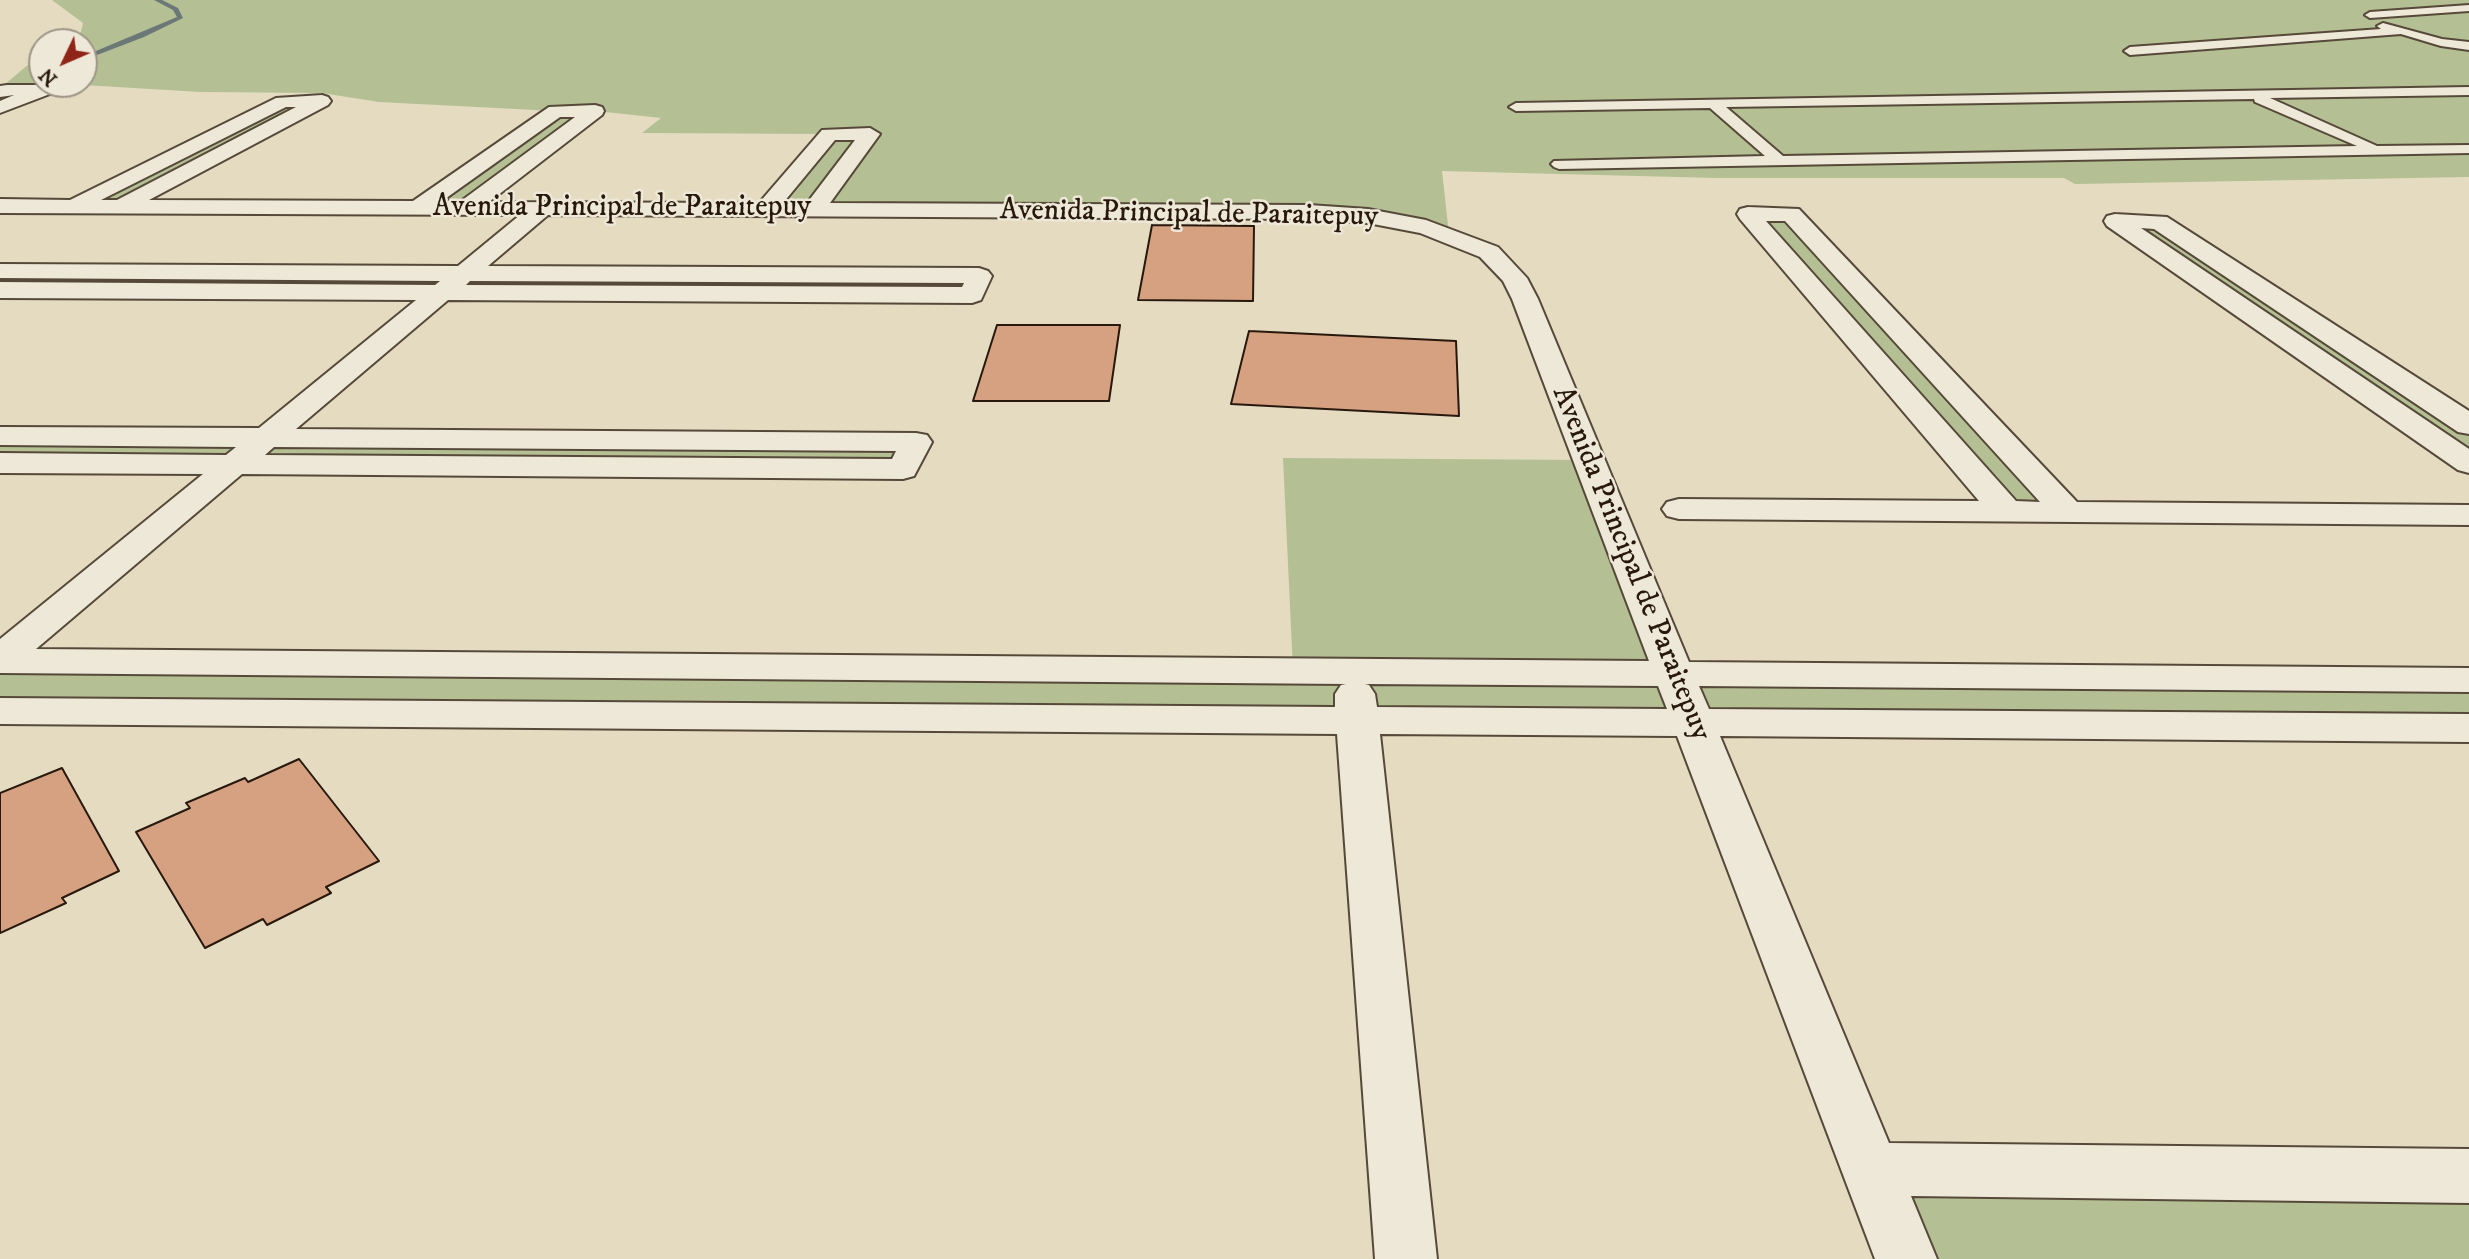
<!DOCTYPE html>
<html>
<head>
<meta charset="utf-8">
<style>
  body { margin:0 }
  #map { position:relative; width:2469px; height:1259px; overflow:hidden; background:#e4dbc1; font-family:"IM FELL DW Pica",serif }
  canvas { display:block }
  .north { position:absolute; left:28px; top:28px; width:70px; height:70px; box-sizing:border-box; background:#ede8d7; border:2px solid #9e9586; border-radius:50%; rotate:226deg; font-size:19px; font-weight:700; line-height:28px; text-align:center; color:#28180d }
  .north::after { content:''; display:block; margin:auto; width:24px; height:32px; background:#8f2418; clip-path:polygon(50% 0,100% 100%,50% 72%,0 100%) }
</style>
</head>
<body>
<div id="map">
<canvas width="2469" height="1259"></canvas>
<div class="north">N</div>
</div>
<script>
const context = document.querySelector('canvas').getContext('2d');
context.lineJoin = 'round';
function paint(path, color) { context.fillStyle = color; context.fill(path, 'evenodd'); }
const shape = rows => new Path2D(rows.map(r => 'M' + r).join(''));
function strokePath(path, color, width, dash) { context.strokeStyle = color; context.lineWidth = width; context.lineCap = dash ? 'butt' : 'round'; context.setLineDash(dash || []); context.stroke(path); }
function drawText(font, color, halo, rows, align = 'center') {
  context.font = font + ' "IM FELL DW Pica",serif'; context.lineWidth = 5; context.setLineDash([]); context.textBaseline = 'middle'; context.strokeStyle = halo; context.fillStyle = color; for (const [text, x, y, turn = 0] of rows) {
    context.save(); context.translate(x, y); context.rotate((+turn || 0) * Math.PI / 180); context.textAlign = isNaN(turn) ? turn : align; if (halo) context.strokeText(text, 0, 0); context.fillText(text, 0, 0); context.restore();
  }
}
paint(shape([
  [52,0,2469,0,2469,177,2075,184,2064,178,1716,178,1442,171,1449,234,1368,216,766,209,828,134,642,133,661,118,596,111,466,208,418,208,555,111,379,102,322,93,200,92,67,84,4,85,42,53,42,84,84,84,84,42,68,42,81,32,83,23],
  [322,101,120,206,71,206,283,102],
  [1748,214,1791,214,2068,512,2006,511],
  [2115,221,2159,222,2469,425,2469,463],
  [0,271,979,276,972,295,0,290],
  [0,436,916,442,903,469,0,463],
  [1283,458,1589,460,1674,674,2469,680,2469,728,0,711,0,661,1293,670],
  [1870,1170,2469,1176,2469,1259,1906,1259]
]), '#b4c093');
paint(shape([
  [154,0,162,0,178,8,183,18,144,37,84,60,84,56,177,17,173,10,154,0]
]), '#6c7877');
const building = shape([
  [1152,225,1254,226,1253,301,1138,300,1152,225],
  [997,325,1120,325,1109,401,973,401,997,325],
  [1249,331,1456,341,1459,416,1231,404,1249,331],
  [299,759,379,861,326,887,331,893,267,925,263,919,205,948,136,832,190,808,186,803,245,778,248,782,299,759],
  [62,768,119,871,62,898,66,903,0,933,0,793,62,768]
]);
paint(building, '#d5a181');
strokePath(building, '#28180d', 2);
const service = shape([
  [2469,5,2469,11,2370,18,2365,15,2370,12,2469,5],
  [2383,23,2442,39,2469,42,2469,50,2441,46,2401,34,2130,55,2124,51,2130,47,2381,29,2377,26,2383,23],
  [2469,87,2469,95,2270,98,2377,146,2469,145,2469,153,1559,169,1554,167,1551,164,1554,161,1765,156,1710,108,1516,111,1509,107,1516,103,2469,87],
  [2254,99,2255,102,2357,146,1783,156,1726,107,2254,99]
]);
const minor = shape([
  [7,85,44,85,53,90,50,94,0,113,0,101,14,95,0,97,0,86,7,85],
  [322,95,328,97,331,101,328,105,149,200,413,201,549,107,595,105,602,107,604,111,602,115,489,202,759,203,822,130,870,128,880,134,830,203,1309,205,1368,209,1426,220,1498,247,1527,278,1538,299,1689,662,2469,668,2469,692,1699,686,1709,709,2469,714,2469,742,1720,736,1889,1143,2469,1149,2469,1203,1911,1196,1937,1259,1875,1259,1677,736,1380,734,1437,1259,1375,1259,1337,734,0,724,0,698,1335,707,1335,694,1341,685,1346,684,0,673,0,639,203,474,0,473,0,453,226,455,236,447,0,445,0,427,259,428,416,300,0,298,0,282,435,285,440,281,0,278,0,264,458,266,520,215,0,213,0,199,70,200,276,98,322,95],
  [286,107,296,107,117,200,101,200,286,107],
  [560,117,575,117,461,201,442,201,560,117],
  [835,140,855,140,807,203,783,203,835,140],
  [548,215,1309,219,1368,223,1420,233,1480,257,1503,281,1512,299,1649,661,36,649,242,474,903,479,914,476,932,442,927,435,916,433,296,429,448,300,972,303,981,300,992,276,988,271,979,268,488,266,548,215],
  [470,281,964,283,962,287,466,285,470,281],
  [274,447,896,451,892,459,265,455,274,447],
  [1365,684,1658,686,1667,709,1377,707,1375,694,1369,685,1365,684],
  [1748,207,1799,209,2077,502,2469,505,2469,525,1679,519,1667,516,1662,509,1667,502,1679,499,1979,501,1740,219,1737,214,1740,209,1748,207],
  [1766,221,1785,221,2040,502,2016,501,1766,221],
  [2115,214,2167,217,2469,411,2469,434,2458,432,2154,229,2141,228,2469,449,2469,473,2458,470,2107,226,2104,221,2107,216,2115,214]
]);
strokePath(service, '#57493a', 4);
strokePath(minor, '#57493a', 4);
paint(service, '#ede8d7');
paint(minor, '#ede8d7');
drawText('30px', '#28180d', '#ede8d7', [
  ["Avenida Principal de Paraitepuy",622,209],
  ["Avenida Principal de Paraitepuy",1189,215,1],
  ["Avenida Principal de Paraitepuy",1630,564,68]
]);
</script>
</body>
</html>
